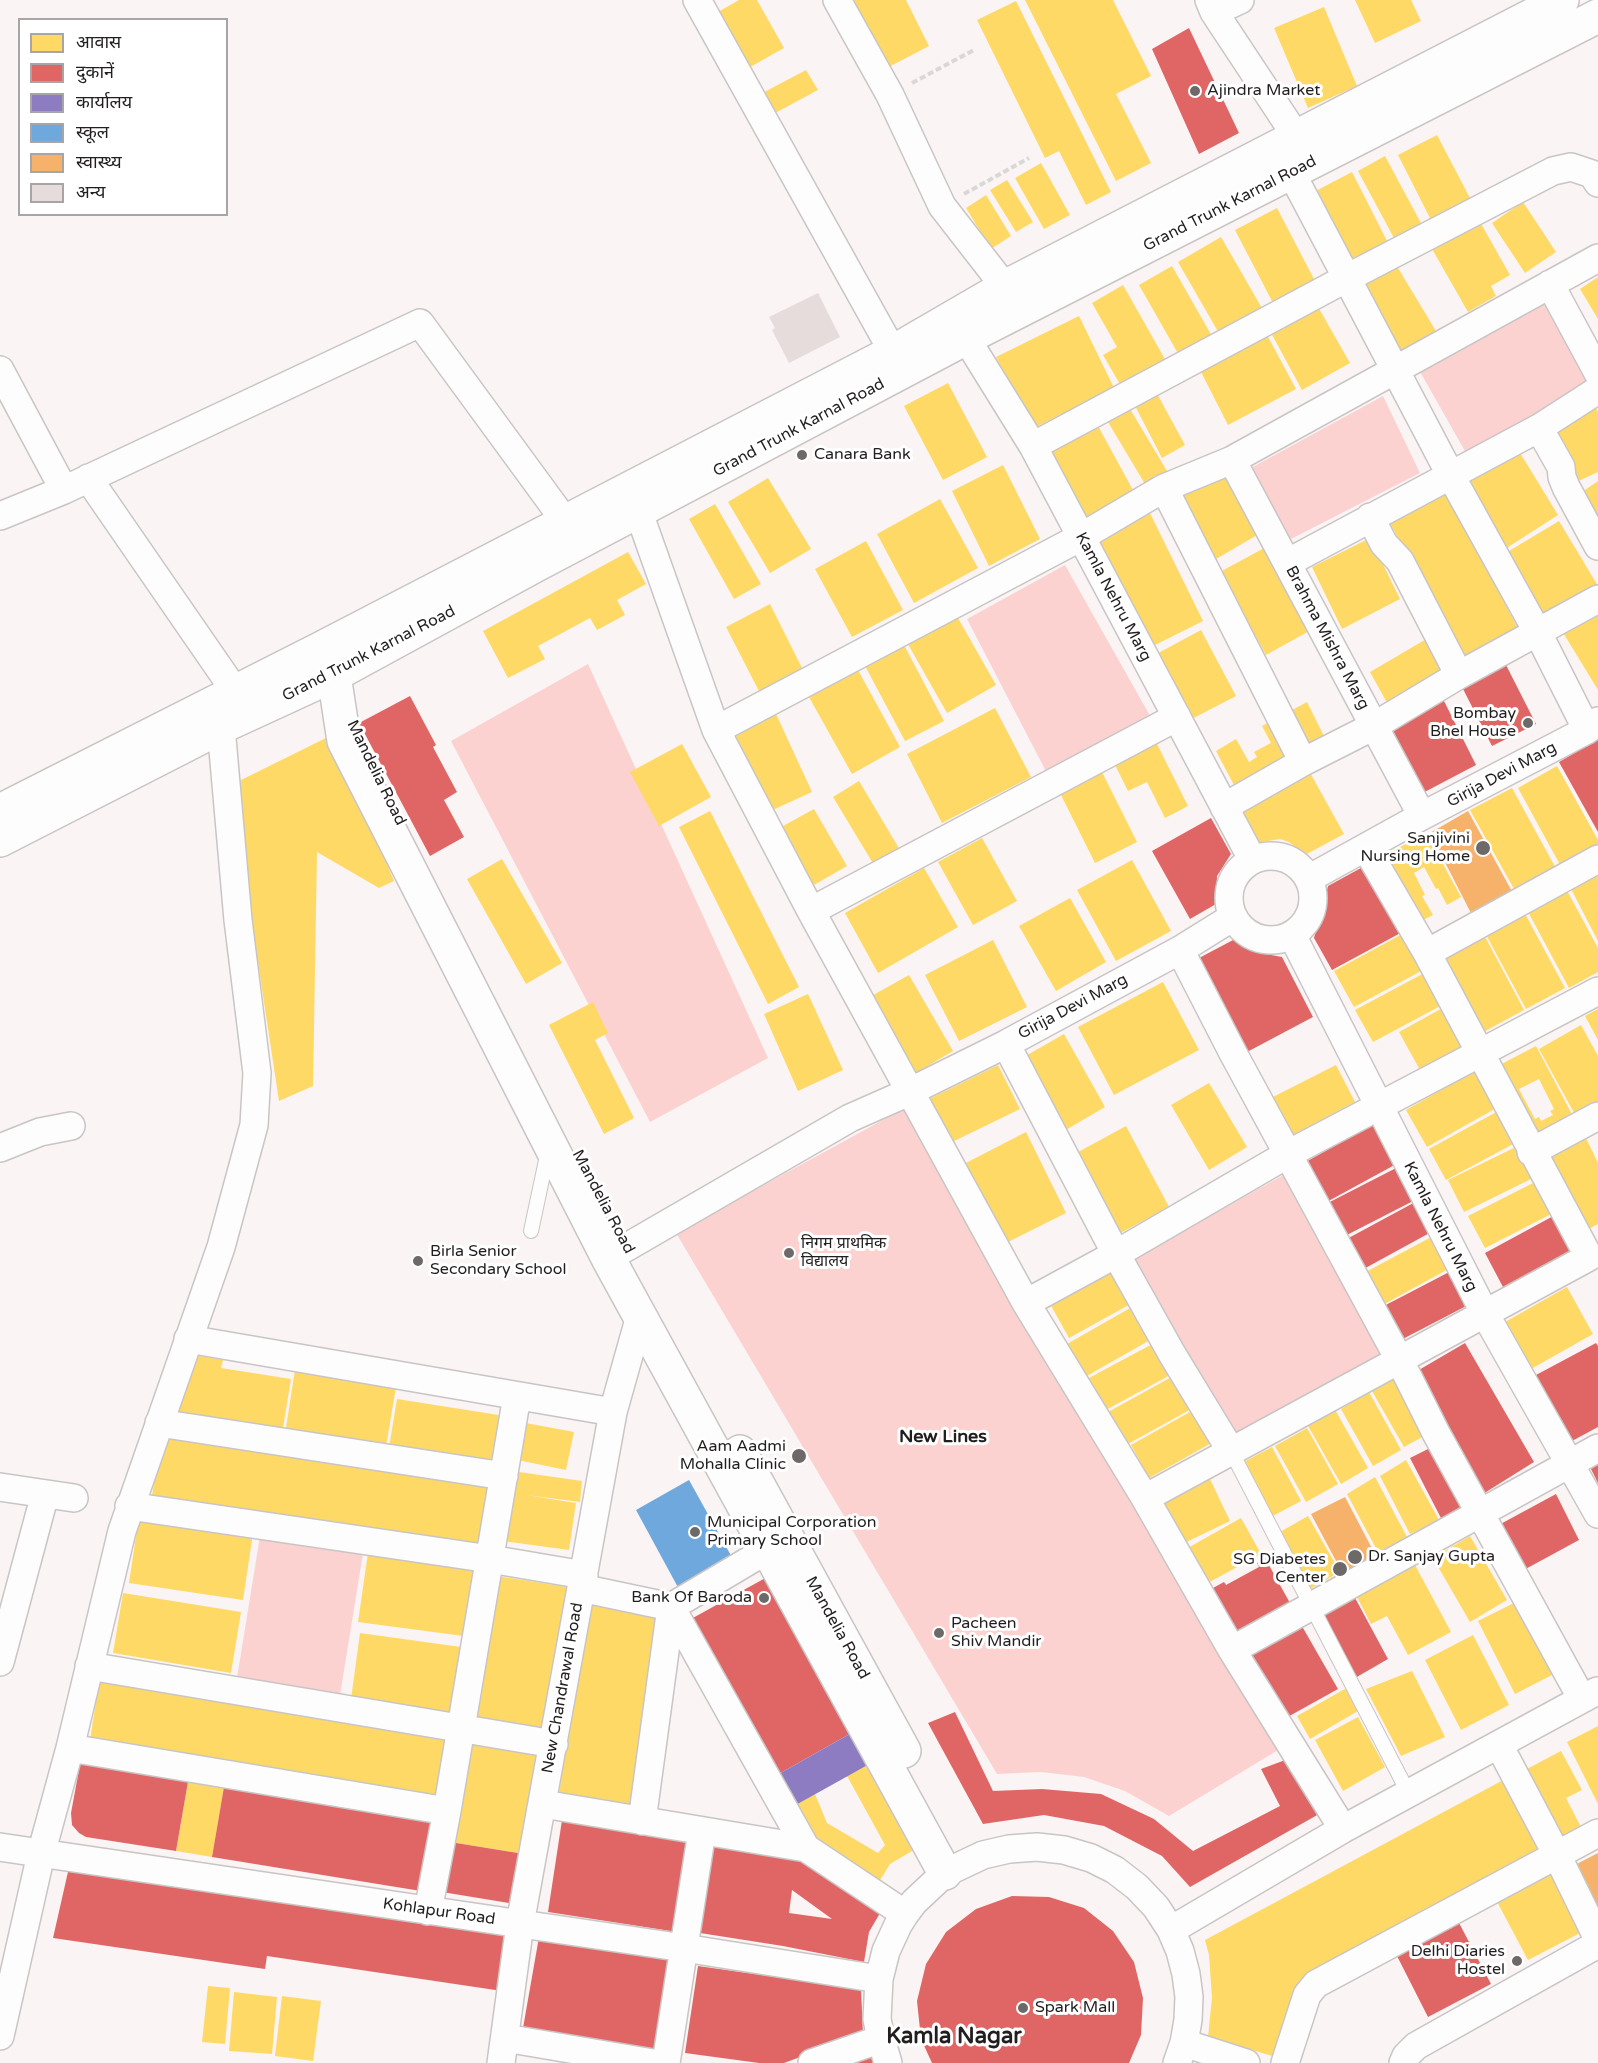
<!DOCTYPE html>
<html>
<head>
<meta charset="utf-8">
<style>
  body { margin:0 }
  #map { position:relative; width:1598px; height:2063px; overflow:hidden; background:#faf4f4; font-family:"Varela Round","Noto Sans Devanagari",sans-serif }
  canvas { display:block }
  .legend { position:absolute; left:18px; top:18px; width:210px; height:198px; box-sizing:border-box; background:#fff; border:2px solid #a7a5a5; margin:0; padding:8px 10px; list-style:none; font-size:18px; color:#221e1e }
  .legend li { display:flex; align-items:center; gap:12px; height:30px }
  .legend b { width:30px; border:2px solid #a7a5a5 }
</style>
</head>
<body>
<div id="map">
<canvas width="1598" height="2063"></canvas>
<ul class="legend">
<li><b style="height:16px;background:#ffd966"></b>आवास</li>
<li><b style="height:16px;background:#e06666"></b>दुकानें</li>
<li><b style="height:16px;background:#8e7cc3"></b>कार्यालय</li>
<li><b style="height:16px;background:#6fa8dc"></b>स्कूल</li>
<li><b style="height:16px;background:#f6b26b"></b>स्वास्थ्य</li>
<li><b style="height:16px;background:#e6dcdc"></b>अन्य</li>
</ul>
</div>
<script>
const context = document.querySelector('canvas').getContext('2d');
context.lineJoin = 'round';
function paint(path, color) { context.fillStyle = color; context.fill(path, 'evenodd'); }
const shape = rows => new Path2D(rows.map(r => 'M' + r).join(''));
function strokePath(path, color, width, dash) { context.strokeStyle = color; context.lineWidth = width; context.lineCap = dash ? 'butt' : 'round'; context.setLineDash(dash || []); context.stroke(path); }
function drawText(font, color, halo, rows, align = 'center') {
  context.font = font + ' "Varela Round","Noto Sans Devanagari",sans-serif'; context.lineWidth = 6; context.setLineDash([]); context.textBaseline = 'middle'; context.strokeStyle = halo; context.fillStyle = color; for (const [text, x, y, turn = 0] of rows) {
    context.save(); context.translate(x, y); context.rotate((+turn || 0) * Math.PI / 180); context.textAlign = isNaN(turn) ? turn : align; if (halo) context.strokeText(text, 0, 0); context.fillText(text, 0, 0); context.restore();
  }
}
paint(shape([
  [1546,294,1598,385,1470,460,1418,368],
  [1383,396,1420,473,1289,540,1249,469],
  [1065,565,1158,730,1051,781,967,619],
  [588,664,768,1058,650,1122,451,741],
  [903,1109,1283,1747,1169,1816,1125,1791,1084,1777,1041,1772,997,1774,676,1233],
  [1287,1173,1386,1352,1228,1440,1129,1261],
  [260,1536,363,1553,340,1695,237,1678]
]), '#fcd2d0');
paint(shape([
  [739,0,757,0,784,48,743,71,711,16],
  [850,0,906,0,929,46,883,70],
  [1025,0,1113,0,1151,76,1116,94,1151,163,1116,181],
  [1355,0,1411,0,1421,21,1375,43],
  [1016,1,1111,192,1086,205,1059,151,1045,158,977,20],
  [1324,7,1357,86,1308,108,1274,28],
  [806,70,818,90,764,119,753,98],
  [1437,135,1472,202,1432,222,1398,155],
  [1385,156,1422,225,1395,240,1358,171],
  [1041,163,1070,215,1044,229,1015,178],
  [1352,172,1390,247,1348,268,1310,194],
  [1007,180,1033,222,1016,232,990,190],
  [986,195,1011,236,991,249,966,208],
  [1523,202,1556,252,1525,273,1492,223],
  [1277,208,1315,281,1273,303,1235,230],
  [1475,213,1510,275,1491,286,1496,296,1468,312,1427,240],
  [1221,237,1263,310,1220,335,1178,262],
  [1395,263,1436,331,1397,354,1356,287],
  [1172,266,1213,338,1180,357,1139,285],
  [1598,277,1598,319,1580,289],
  [1123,285,1166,361,1121,386,1103,355,1117,347,1092,303],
  [1317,305,1350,363,1302,390,1270,331],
  [1079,316,1114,388,1032,429,996,357],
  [1266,333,1296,389,1228,425,1199,368],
  [948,383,987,457,943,480,904,406],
  [1155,390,1185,445,1162,458,1133,402],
  [1590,396,1598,412,1598,472,1574,483,1551,429],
  [1127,404,1167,471,1145,484,1105,417],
  [1097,424,1134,492,1083,520,1046,451],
  [1514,443,1558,515,1499,553,1454,480],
  [1003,465,1040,539,989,566,952,491],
  [1224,471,1259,534,1216,559,1181,496],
  [768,478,811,549,770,573,728,502],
  [1598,481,1598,520,1582,492],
  [1446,493,1521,634,1465,664,1390,523],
  [940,499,978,568,914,603,877,534],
  [715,504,761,584,734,599,689,519],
  [1148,509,1203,621,1143,651,1088,539],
  [1559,521,1598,586,1542,620,1504,554],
  [1370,538,1400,599,1342,629,1312,567],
  [866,541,903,610,852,637,815,569],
  [1266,547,1311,630,1266,655,1220,572],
  [628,552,646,584,617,600,625,615,597,630,590,618,538,646,545,659,508,678,483,631],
  [770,604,803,670,760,693,726,627],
  [1598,608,1598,690,1562,631],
  [954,611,996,685,947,713,905,639],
  [1201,630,1236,696,1184,723,1149,658],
  [1428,638,1450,676,1390,708,1370,672],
  [903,643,944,721,905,741,864,664],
  [858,670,900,747,852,774,809,697],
  [1307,702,1327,742,1303,755,1283,715],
  [995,708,1031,777,942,823,907,754],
  [776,714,812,792,766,813,730,736],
  [1273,720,1291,754,1234,785,1216,751,1236,739,1249,762,1257,757,1254,752,1271,743,1262,726],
  [332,735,394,881,379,888,317,852,313,1086,279,1101,231,785],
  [1156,742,1188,806,1165,818,1147,782,1128,791,1114,763],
  [682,744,711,797,659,826,630,772],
  [1557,766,1598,840,1598,853,1564,872,1518,788],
  [1308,769,1344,834,1305,855,1289,842,1280,839,1256,843,1234,809],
  [1102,772,1137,842,1095,863,1060,793],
  [859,781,900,850,874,865,833,797],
  [1512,788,1559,874,1518,896,1470,810],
  [814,809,847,866,807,889,774,831],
  [710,811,799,987,768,1004,679,827],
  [1426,833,1461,897,1447,905,1438,888,1436,889,1424,867,1414,873,1425,895,1422,896,1433,915,1418,923,1382,857],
  [982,838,1017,901,973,925,938,862],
  [502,859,562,963,526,984,467,879],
  [1132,860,1171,931,1116,961,1077,890],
  [924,868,958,927,878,973,845,913],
  [1598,870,1598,941,1569,885],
  [1565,887,1598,948,1598,972,1569,988,1526,908],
  [1070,898,1106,962,1056,991,1019,926],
  [1523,910,1565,988,1526,1009,1484,931],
  [1482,931,1524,1010,1478,1035,1436,956],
  [1406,932,1425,969,1354,1007,1334,971],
  [993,940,1027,1007,959,1041,925,975],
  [1428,971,1446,1003,1373,1042,1355,1010],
  [909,975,953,1051,911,1076,866,999],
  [1163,982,1199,1050,1114,1095,1078,1027],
  [808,994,843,1070,798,1091,764,1014],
  [593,1002,608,1033,595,1040,634,1118,604,1134,549,1025],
  [1446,1006,1467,1044,1420,1070,1399,1032],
  [1598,1009,1598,1040,1585,1016],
  [1581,1025,1598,1056,1598,1109,1578,1120,1539,1049],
  [1064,1034,1105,1107,1064,1131,1022,1058],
  [1536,1046,1575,1120,1533,1144,1492,1069],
  [1539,1079,1554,1109,1550,1111,1553,1115,1541,1121,1539,1117,1535,1119,1519,1089],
  [998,1065,1020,1109,946,1145,925,1101],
  [1336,1065,1355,1102,1287,1138,1267,1100],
  [1478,1069,1500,1106,1427,1147,1406,1110],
  [1209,1083,1247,1147,1209,1170,1171,1105],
  [1500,1110,1517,1142,1446,1180,1429,1149],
  [1126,1126,1169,1207,1113,1237,1069,1157],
  [1026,1132,1066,1213,1002,1245,962,1165],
  [1585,1136,1598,1163,1598,1224,1579,1234,1541,1159],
  [1520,1145,1535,1177,1464,1212,1448,1180],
  [1541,1179,1557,1211,1485,1248,1468,1216],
  [1437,1234,1454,1266,1379,1307,1362,1274],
  [1116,1264,1136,1301,1069,1338,1049,1302],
  [1567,1287,1593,1334,1531,1369,1505,1322],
  [1139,1303,1157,1336,1085,1377,1067,1344],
  [1158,1341,1174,1373,1104,1411,1087,1379],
  [188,1354,223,1360,221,1368,291,1379,282,1434,168,1416],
  [295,1370,396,1387,385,1452,285,1434],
  [1177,1374,1195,1407,1126,1445,1108,1412],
  [1401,1374,1433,1431,1404,1447,1372,1391],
  [1369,1392,1401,1450,1373,1466,1341,1409],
  [397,1399,505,1416,496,1471,388,1454],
  [1197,1408,1215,1441,1149,1478,1131,1445],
  [1334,1408,1368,1468,1341,1484,1307,1424],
  [515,1421,574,1432,566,1470,508,1458],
  [1307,1428,1338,1484,1306,1502,1275,1446],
  [162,1430,496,1481,486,1547,152,1496],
  [1272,1447,1301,1501,1271,1517,1242,1463],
  [1406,1460,1439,1520,1410,1534,1380,1476],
  [512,1471,582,1481,580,1502,526,1495,576,1503,569,1550,503,1541],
  [1209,1477,1230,1521,1174,1548,1153,1503],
  [1375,1477,1407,1537,1378,1552,1347,1494],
  [139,1516,253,1533,243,1600,129,1583],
  [1308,1516,1340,1572,1310,1589,1280,1532],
  [1241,1518,1261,1554,1206,1584,1186,1549],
  [1470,1536,1507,1600,1470,1622,1433,1558],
  [368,1553,480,1569,471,1637,358,1622],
  [1415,1565,1451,1632,1408,1655,1387,1616,1371,1624,1357,1597],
  [491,1575,567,1587,544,1733,468,1721],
  [123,1593,241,1612,231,1673,113,1653],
  [588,1598,666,1610,637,1806,559,1794],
  [1516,1602,1552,1675,1515,1694,1478,1621],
  [360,1633,468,1648,459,1714,351,1699],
  [1473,1635,1509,1705,1461,1730,1425,1660],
  [1412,1671,1445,1737,1401,1756,1366,1689],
  [100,1675,454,1729,443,1801,89,1747],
  [1350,1686,1363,1708,1310,1739,1297,1716],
  [1358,1717,1385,1767,1343,1791,1315,1740],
  [1598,1726,1598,1804,1567,1742],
  [466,1743,540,1755,524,1854,450,1842],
  [1561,1751,1582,1790,1566,1798,1583,1831,1562,1843,1523,1771],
  [873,1762,917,1848,890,1864,877,1885,817,1846,794,1806,815,1794,827,1823,878,1853,885,1845,847,1776],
  [189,1776,225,1781,212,1857,176,1851],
  [1507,1778,1546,1851,1304,1980,1279,2058,1208,2037,1212,1998,1209,1955,1205,1940],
  [1551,1869,1584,1931,1528,1960,1495,1898],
  [208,1986,230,1988,225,2044,202,2042],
  [234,1992,277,1997,272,2054,229,2051],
  [282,1996,321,2001,313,2061,275,2056]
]), '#ffd966');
paint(shape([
  [1189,28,1239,133,1199,154,1152,49],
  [1505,663,1536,724,1492,746,1461,685],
  [1441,695,1476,765,1417,796,1381,726],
  [410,696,436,745,433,747,457,792,444,800,464,837,430,856,359,723],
  [1597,740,1598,741,1598,832,1559,762],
  [1211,818,1231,854,1217,876,1216,904,1190,919,1152,851],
  [1370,863,1406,930,1332,970,1314,938,1328,886],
  [1235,939,1255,952,1282,957,1313,1017,1247,1052,1199,958],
  [1378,1122,1400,1162,1323,1204,1302,1164],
  [1400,1166,1417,1199,1341,1238,1324,1205],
  [1419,1200,1435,1230,1360,1271,1343,1241],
  [1557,1214,1575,1248,1503,1287,1485,1253],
  [1455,1269,1472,1303,1397,1342,1380,1308],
  [1465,1343,1534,1462,1478,1497,1412,1374],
  [1596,1343,1598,1346,1598,1427,1572,1441,1536,1375],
  [1438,1444,1472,1503,1442,1520,1410,1458],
  [1598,1465,1598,1483,1591,1469],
  [1556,1494,1579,1540,1520,1572,1495,1527],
  [1265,1558,1290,1603,1237,1632,1213,1588,1224,1582,1226,1585,1259,1567,1257,1563],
  [769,1576,855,1731,777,1775,691,1619],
  [1354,1596,1388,1659,1355,1678,1321,1615],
  [1299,1621,1338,1689,1284,1719,1246,1651],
  [955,1712,993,1791,1042,1789,1101,1794,1154,1819,1193,1851,1280,1806,1261,1769,1288,1759,1319,1814,1190,1887,1162,1856,1104,1826,1044,1815,983,1824,928,1723],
  [81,1759,189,1776,176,1851,86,1837,79,1833,72,1825,71,1813],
  [225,1781,440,1816,427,1892,212,1857],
  [562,1820,692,1841,677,1932,548,1912],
  [450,1842,524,1854,515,1904,442,1892],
  [713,1844,797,1857,883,1908,869,1932,864,1962,783,1946,700,1933],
  [792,1890,832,1919,789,1913],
  [70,1863,511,1929,502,1991,267,1956,265,1969,53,1938],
  [1012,1896,1049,1897,1084,1908,1113,1931,1134,1962,1143,1998,1141,2035,1129,2063,932,2063,921,2039,917,2001,926,1964,946,1932,976,1909],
  [1457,1919,1491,1984,1428,2017,1395,1952],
  [539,1937,675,1960,660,2051,523,2028],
  [698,1966,861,1989,863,2034,784,2063,759,2063,685,2053],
  [872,2056,875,2063,852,2063]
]), '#e06666');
paint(shape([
  [855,1731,873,1762,794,1806,777,1775]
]), '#8e7cc3');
paint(shape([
  [689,1480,734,1561,680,1591,636,1510]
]), '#6fa8dc');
paint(shape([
  [1468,811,1515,897,1474,919,1430,833],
  [1345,1497,1376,1556,1343,1574,1311,1514],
  [1598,1853,1598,1917,1571,1867]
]), '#f6b26b');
paint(shape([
  [818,293,840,337,789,363,772,330,775,328,769,317]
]), '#e6dcdc');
const service = shape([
  [531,1231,548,1151],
  [1231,1451,1409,1794]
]);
const minor = shape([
  [697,0,893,352],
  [837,0,890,95,942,206,1005,287],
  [1209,0,1214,12,1296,136],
  [1214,12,1240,0],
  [1291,172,1451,476,1538,633,1587,730],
  [1550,284,1598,373],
  [966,338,1033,446,1252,859],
  [0,370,64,490,420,323,565,521],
  [1539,428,1561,467,1562,477,1566,487,1598,546],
  [1033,446,1345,279,1553,171,1571,167,1592,174,1598,183],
  [1232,460,1422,816],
  [88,478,235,691],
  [1164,488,1303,762],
  [639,513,716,730,811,911,1026,1303,1145,1498,1232,1650,1343,1829],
  [0,516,64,490],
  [1370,517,1384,544,1400,561,1459,675],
  [1287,563,1539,428,1598,390],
  [716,730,1081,537,1164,488,1232,460,1598,258],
  [1224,807,1303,762,1374,726,1459,675,1598,599],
  '1229 898a42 42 0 1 1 84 0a42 42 0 1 1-84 0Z',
  [1310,878,1422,816,1587,730,1598,721],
  [811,911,1177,717],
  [1292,935,1484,1312,1598,1514],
  [1180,950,1233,1053,1399,1359,1436,1433,1582,1699],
  [1427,953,1598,859],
  [1006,1044,1116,1254,1172,1354,1231,1451],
  [0,1148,40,1132,71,1126],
  [1531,1152,1598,1116],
  [608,1258,850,1118,909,1092,1006,1044,1180,950,1233,917],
  [1026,1303,1116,1254,1288,1154,1598,991],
  [188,1339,613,1412],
  [159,1423,504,1476],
  [0,1487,74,1498],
  [1145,1498,1589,1257,1427,953,1366,848],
  [129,1506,490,1559,584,1575],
  [581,1588,671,1607,642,1821],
  [1232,1650,1598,1448],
  [0,1662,45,1494],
  [89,1666,554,1744],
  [1499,1745,1557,1855,1598,1939],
  [70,1748,447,1811],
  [543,1804,806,1848,671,1607,767,1550],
  [0,1847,684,1948,879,1979],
  [806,1848,905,1914],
  [428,1911,447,1811,517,1396],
  [1171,1930,1343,1829,1597,1691],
  [0,2036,41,1854,70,1748,122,1531,221,1247,254,1125,257,1073,238,920,221,727],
  [505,2038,653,2063],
  [1184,2043,1246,2063],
  [501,2063,520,1924,613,1412,640,1316],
  [666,2063,702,1831],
  [812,2063,881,2039],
  [888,2063,881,2039,877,2019,879,1979,886,1951,898,1925,905,1914,914,1902,945,1873,983,1855,1009,1849,1037,1847,1064,1850,1091,1858,1115,1870,1137,1887,1156,1907,1171,1930,1180,1951,1186,1974,1189,1997,1188,2020,1184,2043,1177,2063],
  [1285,2063,1307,1995,1316,1984,1598,1833],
  [1403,2063,1406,2056,1416,2046,1598,1944]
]);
const tertiary = shape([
  [334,675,344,741,608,1258,945,1873],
  [740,1452,904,1751]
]);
const secondary = shape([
  [0,811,320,649,893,352,1005,287,1562,0],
  [0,840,221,727,334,675,536,565,966,338,1598,16]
]);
strokePath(service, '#c9c5c5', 16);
strokePath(minor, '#c9c5c5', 30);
strokePath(tertiary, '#c9c5c5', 36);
strokePath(secondary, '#c9c5c5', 36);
strokePath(shape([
  [912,83,974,50],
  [964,194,1029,158]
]), '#dad8d7', 4, [6, 3]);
strokePath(service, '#fefdfd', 14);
strokePath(minor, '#fefdfd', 27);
strokePath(tertiary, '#fefdfd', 33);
strokePath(secondary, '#fefdfd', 33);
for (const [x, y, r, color] of [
  [1195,91,6,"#6e6969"],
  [802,455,6,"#6e6969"],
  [1528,723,6,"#6e6969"],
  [1483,848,8,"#6e6969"],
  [789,1253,6,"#6e6969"],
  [418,1261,6,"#6e6969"],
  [799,1456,8,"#6e6969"],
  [695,1532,6,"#6e6969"],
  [1355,1557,8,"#6e6969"],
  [1340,1569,8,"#6e6969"],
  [764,1598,6,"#6e6969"],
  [939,1633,6,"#6e6969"],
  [1517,1961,6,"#6e6969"],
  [1023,2008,6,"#6e6969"]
]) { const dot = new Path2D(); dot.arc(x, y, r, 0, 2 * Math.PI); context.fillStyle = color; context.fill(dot); strokePath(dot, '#fff', 2); }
drawText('16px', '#221e1e', '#fff', [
  ["Ajindra Market",1207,91],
  ["Canara Bank",814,455],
  ["Bombay",1516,714,"right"],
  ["Bhel House",1516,732,"right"],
  ["Sanjivini",1470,839,"right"],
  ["Nursing Home",1470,857,"right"],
  ["निगम प्राथमिक",801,1244],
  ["विद्यालय",801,1262],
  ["Birla Senior",430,1252],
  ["Secondary School",430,1270],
  ["Aam Aadmi",786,1447,"right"],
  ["Mohalla Clinic",786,1465,"right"],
  ["Municipal Corporation",707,1523],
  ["Primary School",707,1541],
  ["Dr. Sanjay Gupta",1368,1557],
  ["SG Diabetes",1326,1560,"right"],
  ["Center",1326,1578,"right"],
  ["Bank Of Baroda",752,1598,"right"],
  ["Pacheen",951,1624],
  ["Shiv Mandir",951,1642],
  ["Delhi Diaries",1505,1952,"right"],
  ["Hostel",1505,1970,"right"],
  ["Spark Mall",1035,2008]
], 'left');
drawText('16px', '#221e1e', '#fff', [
  ["Grand Trunk Karnal Road",1230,204,-27],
  ["Grand Trunk Karnal Road",799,428,-28],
  ["Kamla Nehru Marg",1113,597,62],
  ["Brahma Mishra Marg",1327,638,62],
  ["Grand Trunk Karnal Road",369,654,-27],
  ["Mandelia Road",376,773,64],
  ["Girija Devi Marg",1502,775,-28],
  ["Girija Devi Marg",1073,1007,-28],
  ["Mandelia Road",603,1202,62],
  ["Kamla Nehru Marg",1440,1227,63],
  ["Mandelia Road",837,1628,61],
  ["New Chandrawal Road",563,1688,-80],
  ["Kohlapur Road",439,1912,8]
]);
drawText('bold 18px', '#221e1e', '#fff', [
  ["New Lines",943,1437]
]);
drawText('bold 22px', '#221e1e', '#fff', [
  ["Kamla Nagar",954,2037]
]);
</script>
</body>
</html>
